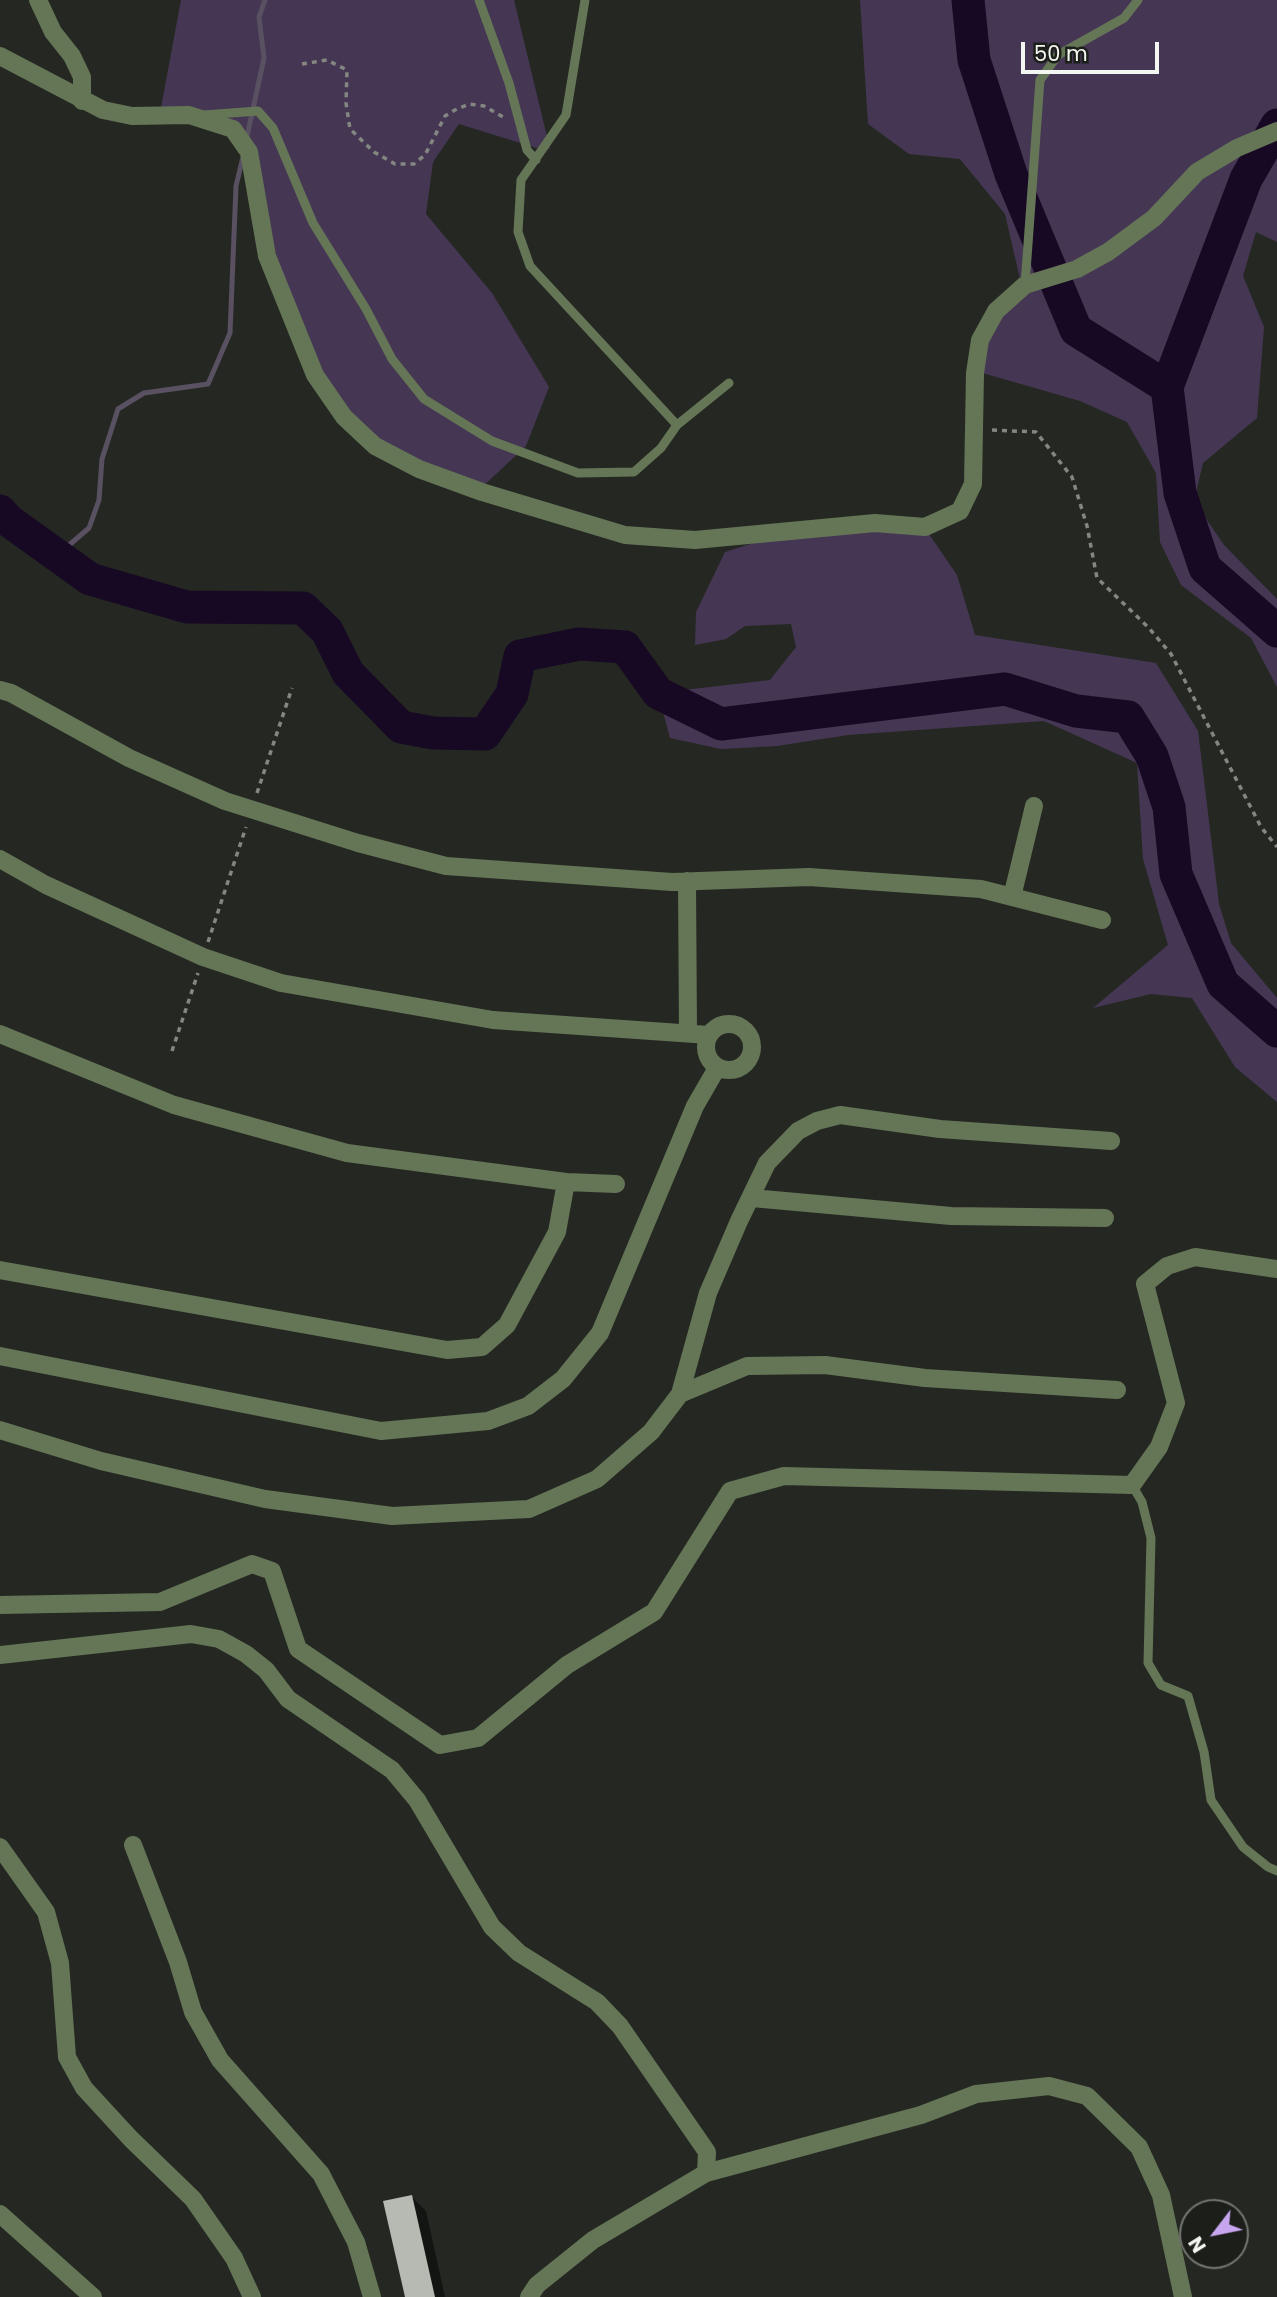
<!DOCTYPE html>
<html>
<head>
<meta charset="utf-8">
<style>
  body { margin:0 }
  #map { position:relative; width:1277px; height:2297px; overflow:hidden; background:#252822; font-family:Poppins,sans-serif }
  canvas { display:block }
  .north { position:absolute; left:1179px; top:2199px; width:70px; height:70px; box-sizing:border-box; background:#1b1e19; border:2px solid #727470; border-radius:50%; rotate:238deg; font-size:19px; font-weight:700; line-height:28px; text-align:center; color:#f4f6f2 }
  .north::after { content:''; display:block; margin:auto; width:24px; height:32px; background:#c7a6ef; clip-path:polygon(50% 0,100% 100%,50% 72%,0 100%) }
  .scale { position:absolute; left:1021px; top:42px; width:138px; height:32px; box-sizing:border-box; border:4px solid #f4f6f2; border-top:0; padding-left:9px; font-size:21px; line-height:24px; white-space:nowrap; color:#f4f6f2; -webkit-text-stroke:5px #1b1e19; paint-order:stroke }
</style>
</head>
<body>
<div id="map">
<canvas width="1277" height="2297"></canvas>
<div class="north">N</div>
<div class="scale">50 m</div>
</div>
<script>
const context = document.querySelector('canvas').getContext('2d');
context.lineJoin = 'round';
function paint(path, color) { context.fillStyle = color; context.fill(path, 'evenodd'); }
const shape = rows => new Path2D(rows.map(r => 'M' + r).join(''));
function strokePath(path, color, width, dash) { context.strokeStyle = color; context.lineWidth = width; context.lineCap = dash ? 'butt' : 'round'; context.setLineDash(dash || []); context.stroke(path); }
paint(shape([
  [181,0,514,0,550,149,543,150,459,124,433,162,426,214,492,293,549,387,526,446,479,490,372,444,312,373,240,137,160,113],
  [860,0,1277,0,1277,242,1256,232,1243,276,1264,327,1257,418,1203,463,1194,501,1224,545,1277,599,1277,687,1251,638,1181,585,1160,542,1156,473,1127,422,1080,401,972,370,1021,283,1005,214,960,159,909,154,868,124],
  [814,524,922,524,957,575,975,635,1156,663,1198,731,1219,904,1231,943,1277,998,1277,1102,1235,1067,1192,998,1151,994,1093,1008,1168,945,1143,859,1137,763,1044,721,848,735,777,746,721,749,670,738,658,693,770,680,796,647,791,624,745,626,726,639,695,645,696,612,725,552]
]), '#453754');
paint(shape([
  [411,2196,426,2211,445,2297,407,2297]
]), '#0007');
strokePath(shape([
  [246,141,264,58,259,17,265,0],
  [44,547,68,546,89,528,99,500,102,459,118,409,144,393,208,384,230,333,236,186,243,157]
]), '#595062', 5);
strokePath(shape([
  [968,0,974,60,1011,174,1076,330,1167,387,1180,493,1205,568,1277,631],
  [1167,387,1246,179,1277,125],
  [0,511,9,521,90,579,187,607,303,608,327,631,348,673,401,727,433,733,485,734,512,694,520,656,579,644,625,647,658,693,721,724,1005,689,1076,711,1128,717,1152,756,1169,807,1176,874,1223,984,1277,1031]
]), '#170924', 33);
paint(shape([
  [412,2195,435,2297,405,2297,383,2201]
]), '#b6bab2');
strokePath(shape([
  [302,64,327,60,347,70,346,103,350,129,374,152,395,164,414,164,425,155,445,116,455,110,469,104,484,106,505,118],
  [992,430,1036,432,1072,477,1087,526,1097,578,1148,627,1171,654,1261,827,1277,847],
  [257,793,292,688],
  [208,942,246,827],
  [172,1051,198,973]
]), '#838681', 3.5, [5, 5]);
strokePath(shape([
  [479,0,509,83,527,150,536,160],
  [585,0,566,115,521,180,518,232,530,266,677,425],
  [204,115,258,111,273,128,313,223,366,309,392,359,424,399,492,441,578,473,634,472,661,448,677,425,729,383],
  [1025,285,1040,80,1058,55,1124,18,1138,0],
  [1132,1485,1142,1502,1151,1538,1148,1663,1161,1685,1188,1696,1204,1752,1211,1800,1243,1847,1268,1867,1277,1871]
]), '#657657', 9);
strokePath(shape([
  [38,0,53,32,72,56,82,77,82,101],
  [0,690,11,693,129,758,225,801,358,843,446,866,672,882,809,877,981,889,1102,920],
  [0,859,46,885,203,957,281,983,493,1020,709,1035],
  [687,881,688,1033],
  [1012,897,1034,806],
  '706 1047a23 23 0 1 1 46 0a23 23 0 1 1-46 0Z',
  [0,1034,174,1105,347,1153,566,1182,616,1184],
  [752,1198,951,1216,1105,1218],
  [0,1270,447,1350,482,1347,507,1325,557,1232,566,1182],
  [0,1356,381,1431,488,1421,528,1406,563,1379,600,1333,695,1106,717,1068],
  [680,1394,747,1366,825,1365,925,1378,1117,1390],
  [0,1430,101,1461,265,1499,392,1516,529,1509,597,1479,651,1432,680,1394,708,1293,739,1221,767,1163,798,1131,817,1121,840,1115,940,1129,1111,1141],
  [0,1605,160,1602,252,1564,272,1571,298,1649,440,1745,478,1738,567,1665,654,1612,730,1491,784,1476,1132,1485,1159,1447,1176,1403,1145,1284,1167,1266,1195,1257,1277,1269],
  [0,1655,191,1634,219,1639,246,1654,266,1670,288,1699,392,1770,417,1800,492,1927,519,1953,597,2002,620,2026,707,2152,706,2173,593,2240,537,2285,529,2297],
  [133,1845,178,1962,193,2012,220,2060,321,2174,356,2242,372,2297],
  [0,1847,46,1912,60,1963,67,2057,84,2088,131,2139,193,2199,234,2258,252,2297],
  [706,2173,921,2115,976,2094,1049,2086,1087,2096,1139,2147,1161,2195,1183,2297],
  [0,2214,93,2297]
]), '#657657', 18);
strokePath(shape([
  [0,56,103,110,132,116,189,115,233,129,249,152,267,256,315,375,344,417,375,446,419,469,482,492,625,535,695,540,875,523,925,527,960,511,973,484,975,373,980,340,996,311,1025,285,1077,269,1108,252,1154,218,1197,172,1237,148,1277,131]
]), '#657657', 18);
</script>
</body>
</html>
